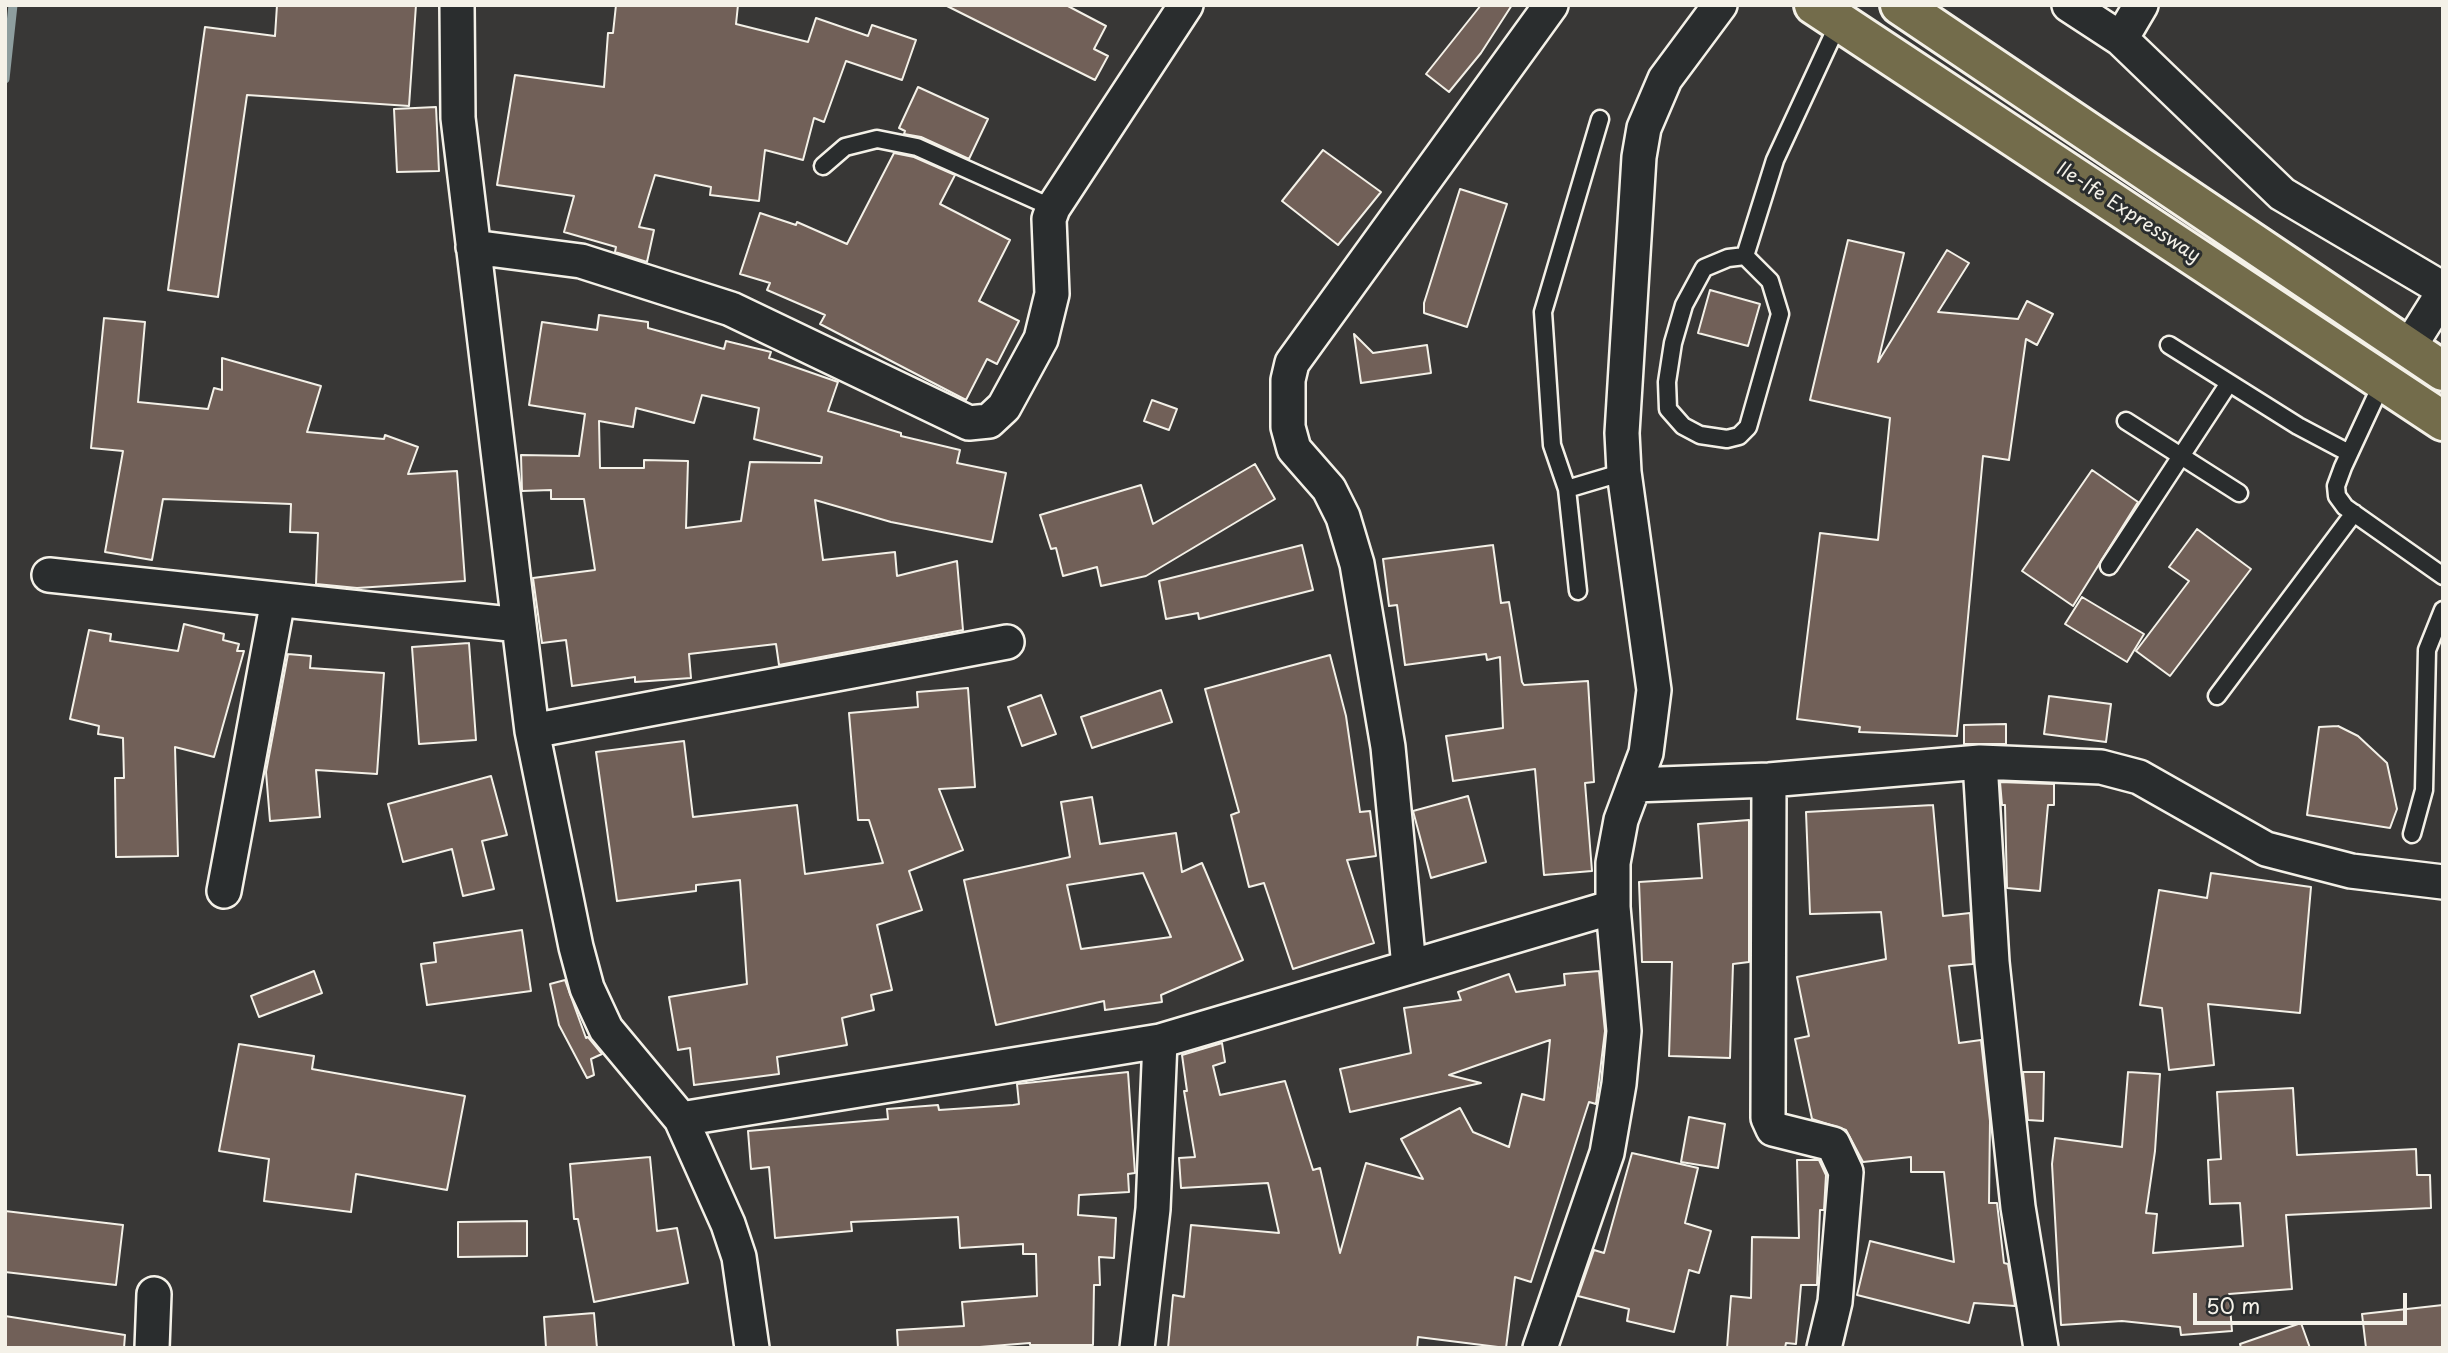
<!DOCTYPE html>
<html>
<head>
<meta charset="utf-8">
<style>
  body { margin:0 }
  #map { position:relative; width:2448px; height:1353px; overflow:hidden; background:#383736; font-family:"Playpen Sans",sans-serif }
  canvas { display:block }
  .frame { position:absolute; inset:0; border:7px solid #f4f1e8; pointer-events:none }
  .scale { position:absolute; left:2193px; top:1293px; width:214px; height:32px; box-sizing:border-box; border:4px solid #f4f1e8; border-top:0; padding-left:9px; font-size:21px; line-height:24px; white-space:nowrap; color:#f4f1e8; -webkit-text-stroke:5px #2a2d2e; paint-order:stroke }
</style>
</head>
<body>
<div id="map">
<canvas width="2448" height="1353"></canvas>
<div class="frame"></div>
<div class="scale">50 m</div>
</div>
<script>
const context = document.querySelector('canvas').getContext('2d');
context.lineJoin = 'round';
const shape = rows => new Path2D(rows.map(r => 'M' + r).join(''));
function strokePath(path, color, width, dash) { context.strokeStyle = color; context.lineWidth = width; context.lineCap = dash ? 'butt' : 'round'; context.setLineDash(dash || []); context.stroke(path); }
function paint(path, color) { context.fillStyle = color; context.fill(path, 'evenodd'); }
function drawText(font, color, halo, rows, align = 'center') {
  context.font = font + ' "Playpen Sans",sans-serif'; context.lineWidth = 6; context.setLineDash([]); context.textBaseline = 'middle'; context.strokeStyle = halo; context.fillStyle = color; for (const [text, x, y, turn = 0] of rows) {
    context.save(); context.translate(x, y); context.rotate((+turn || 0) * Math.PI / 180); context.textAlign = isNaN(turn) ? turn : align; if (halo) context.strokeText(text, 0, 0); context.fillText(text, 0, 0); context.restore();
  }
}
strokePath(shape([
  [5,79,13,5]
]), '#8e9e9f', 9);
const building = shape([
  [277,5,416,5,409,106,247,95,218,297,168,290,205,27,275,36,277,5],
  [616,5,738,5,736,24,808,42,816,18,868,36,872,25,916,40,902,80,846,61,824,122,814,118,803,160,765,150,759,201,710,195,711,187,655,175,639,227,654,230,647,262,615,252,616,247,564,232,574,196,497,185,515,75,604,87,608,33,613,33,616,5],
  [945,5,1066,5,1106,26,1094,49,1108,56,1095,80,945,5],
  [1481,5,1512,5,1481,53,1449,92,1426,74,1481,5],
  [918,87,988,119,969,159,921,137,904,134,905,131,899,128,918,87],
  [436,107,439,171,397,172,394,109,436,107],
  [1323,150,1381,192,1338,245,1282,201,1323,150],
  [894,153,914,157,955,175,940,204,1010,240,979,301,1019,321,997,364,987,359,966,400,820,324,825,315,767,290,770,283,740,274,760,213,796,225,797,222,847,244,894,153],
  [1460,189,1507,204,1467,327,1424,313,1424,303,1460,189],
  [1848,240,1904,253,1878,362,1947,250,1969,263,1938,312,2018,319,2027,301,2053,314,2037,345,2026,339,2009,460,1983,456,1957,736,1859,732,1860,727,1797,719,1820,533,1878,540,1890,418,1810,400,1848,240],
  [1710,290,1760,304,1748,346,1698,333,1710,290],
  [599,315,648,322,648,328,724,349,726,341,771,352,769,358,838,382,828,411,901,433,901,436,960,450,957,463,1006,473,992,542,891,522,815,500,823,560,895,552,897,576,957,561,963,630,779,665,776,644,689,654,691,678,635,682,635,677,572,686,566,640,542,643,533,578,595,570,584,499,551,499,551,490,522,491,521,455,579,456,585,414,529,405,542,322,597,330,599,315],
  [702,395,759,408,754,439,822,457,821,463,750,462,741,521,686,528,688,461,644,460,644,468,600,468,599,421,633,427,636,408,694,423,702,395],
  [104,318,145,322,138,402,208,409,214,388,222,390,222,358,321,386,307,432,384,439,385,435,418,447,408,474,457,471,465,581,357,588,316,584,318,533,290,532,291,504,163,499,152,560,105,552,123,451,91,448,104,318],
  [1354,334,1373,353,1427,345,1431,373,1361,383,1354,334],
  [1152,400,1177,409,1169,430,1144,421,1152,400],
  [1255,464,1275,499,1146,576,1101,586,1097,567,1063,576,1056,548,1051,549,1040,515,1141,485,1153,524,1255,464],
  [2092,470,2138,502,2073,606,2022,571,2092,470],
  [2197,529,2251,569,2170,676,2136,651,2189,581,2169,567,2197,529],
  [1302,545,1313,590,1199,619,1198,613,1166,619,1159,581,1302,545],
  [1493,545,1501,603,1509,602,1522,682,1524,685,1588,681,1594,782,1585,783,1592,871,1544,875,1535,769,1453,781,1446,736,1503,728,1500,657,1487,660,1486,654,1405,665,1397,605,1389,606,1383,559,1493,545],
  [2082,597,2144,634,2127,662,2065,624,2082,597],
  [184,624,224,634,223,640,239,644,237,651,244,651,214,757,175,747,178,856,116,857,115,778,124,778,123,738,98,734,99,726,70,719,89,630,111,634,110,641,178,651,184,624],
  [469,643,476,740,419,744,412,647,469,643],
  [288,654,311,656,310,668,384,673,377,774,316,770,320,817,270,821,266,772,288,654],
  [1330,655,1346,716,1360,812,1370,811,1376,856,1347,860,1374,943,1293,969,1264,883,1249,887,1231,815,1239,812,1205,689,1330,655],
  [968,688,975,787,939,789,963,850,909,871,922,910,877,925,892,990,871,995,874,1010,842,1018,847,1045,777,1057,779,1074,694,1085,690,1048,678,1050,669,997,747,984,740,880,696,885,696,891,617,901,596,752,684,741,693,817,797,805,805,874,883,863,869,820,858,820,849,713,918,707,917,692,968,688],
  [1161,690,1172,722,1092,748,1081,717,1161,690],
  [1041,695,1056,734,1022,746,1008,707,1041,695],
  [2049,696,2111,704,2106,742,2044,734,2049,696],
  [2006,724,2006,744,1964,744,1964,725,2006,724],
  [2338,726,2358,736,2387,763,2397,809,2390,828,2307,815,2319,727,2338,726],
  [491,776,507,835,482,841,494,889,463,896,452,849,403,862,388,804,491,776],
  [2000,782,2054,784,2054,805,2048,805,2040,891,2007,888,2005,805,2002,805,2000,782],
  [1468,796,1486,862,1431,878,1413,811,1468,796],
  [1092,797,1100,844,1176,833,1182,872,1202,863,1243,960,1161,995,1162,1002,1105,1010,1104,1001,996,1025,964,880,1070,857,1061,802,1092,797],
  [1143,873,1171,937,1081,949,1067,885,1143,873],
  [1933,805,1943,916,1970,913,1973,964,1949,966,1959,1043,1981,1040,1990,1121,1989,1203,1997,1203,2004,1263,2008,1264,2015,1306,1974,1303,1969,1323,1857,1295,1870,1241,1954,1262,1944,1172,1911,1172,1911,1157,1863,1162,1846,1130,1812,1119,1795,1039,1809,1036,1797,977,1886,959,1881,912,1810,914,1806,812,1933,805],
  [1749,820,1749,962,1733,964,1730,1058,1669,1056,1672,962,1642,962,1639,882,1702,878,1698,824,1749,820],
  [2211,873,2311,887,2300,1013,2208,1004,2214,1065,2169,1070,2162,1008,2140,1005,2159,890,2207,898,2211,873],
  [522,930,531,991,427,1005,421,964,436,962,434,943,522,930],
  [314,971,322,993,259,1017,251,996,314,971],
  [1599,971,1605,1031,1596,1104,1589,1102,1531,1282,1515,1277,1506,1348,1418,1337,1417,1348,1168,1348,1173,1295,1184,1297,1191,1225,1279,1233,1268,1183,1181,1188,1179,1158,1195,1157,1184,1091,1187,1091,1182,1055,1222,1043,1225,1062,1213,1066,1220,1095,1285,1081,1313,1170,1320,1168,1340,1253,1366,1163,1423,1179,1401,1139,1460,1108,1473,1132,1509,1147,1522,1094,1544,1100,1550,1040,1449,1075,1481,1083,1350,1112,1340,1069,1411,1053,1404,1008,1461,1000,1458,992,1509,974,1516,992,1565,985,1564,974,1599,971],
  [565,980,586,1038,588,1037,602,1054,591,1059,594,1075,587,1078,559,1025,550,984,565,980],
  [239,1044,314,1056,312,1069,465,1096,447,1190,356,1174,351,1212,264,1201,269,1159,219,1151,239,1044],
  [1128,1072,1135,1173,1128,1174,1129,1192,1079,1195,1078,1215,1116,1218,1114,1258,1099,1257,1100,1285,1094,1285,1093,1345,1030,1345,1030,1343,967,1348,898,1348,897,1330,964,1326,962,1302,1037,1296,1036,1254,1023,1254,1023,1244,960,1248,958,1217,851,1222,852,1231,775,1238,769,1167,751,1169,748,1131,888,1119,887,1109,938,1105,939,1110,1013,1105,1019,1104,1017,1084,1128,1072],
  [2023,1072,2044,1072,2043,1121,2028,1120,2023,1072],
  [2128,1072,2160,1074,2155,1151,2146,1213,2157,1214,2153,1253,2243,1246,2240,1203,2210,1204,2208,1160,2221,1159,2217,1092,2293,1088,2297,1155,2416,1149,2417,1175,2430,1175,2431,1208,2286,1215,2292,1289,2229,1294,2232,1331,2181,1335,2180,1327,2122,1321,2061,1325,2052,1164,2055,1138,2122,1147,2128,1072],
  [1689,1117,1725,1124,1718,1168,1681,1162,1689,1117],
  [1632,1153,1698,1168,1685,1223,1711,1231,1699,1273,1689,1270,1674,1332,1627,1321,1629,1309,1578,1296,1594,1250,1604,1253,1632,1153],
  [650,1157,657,1231,677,1228,688,1283,594,1302,578,1219,574,1219,570,1164,650,1157],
  [1797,1160,1819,1160,1826,1175,1824,1210,1820,1210,1817,1285,1801,1285,1796,1344,1786,1343,1785,1348,1727,1348,1731,1296,1751,1298,1752,1237,1799,1238,1797,1160],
  [5,1211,123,1225,116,1285,5,1272,5,1211],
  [527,1221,527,1256,458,1257,458,1222,527,1221],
  [2443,1305,2443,1348,2366,1348,2362,1314,2443,1305],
  [594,1313,597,1348,546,1348,544,1317,594,1313],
  [5,1316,125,1335,124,1348,5,1348,5,1316],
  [2301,1323,2310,1348,2241,1348,2240,1344,2301,1323]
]);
paint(building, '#716058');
strokePath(building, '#f4f1e8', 2);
const service = shape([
  [1600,119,1543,312,1552,445,1567,489,1624,472],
  [823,166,845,147,877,139,917,147,1053,208],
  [1745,256,1770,281,1780,314,1748,427,1739,436,1727,439,1700,435,1683,426,1668,409,1667,382,1673,343,1684,305,1704,268,1728,258,1745,256],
  [1745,256,1775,160,1839,22],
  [2169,345,2298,426,2349,453],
  [2383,381,2343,467,2336,486,2337,496,2345,507,2443,576],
  [2126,421,2239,493],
  [1567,489,1578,591],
  [2109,566,2229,383],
  [2217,696,2354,513],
  [2412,834,2424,790,2427,650,2443,610]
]);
const minor = shape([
  [457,5,458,118,519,625,532,731,576,947,587,988,606,1029,681,1119,728,1224,739,1257,752,1348],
  [2069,5,2121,39,2282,194,2443,289],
  [2121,39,2141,5],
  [473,247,581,261,731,309,969,423,989,421,1004,407,1041,339,1052,294,1049,219,1053,208,1186,5],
  [2408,349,2443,293],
  [49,575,519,625],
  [532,731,1007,642],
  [1980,762,1992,962,2018,1207,2041,1348],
  [1769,780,1768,1118,1773,1129,1833,1144,1846,1172,1835,1302,1824,1348],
  [1634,785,1646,753,1654,690,1624,472,1622,433,1639,157,1644,128,1665,79,1720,5],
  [224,891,278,600],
  [1409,967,1388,747,1357,564,1343,517,1329,489,1294,449,1288,427,1288,380,1292,363,1551,5],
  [681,1119,1160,1041,1613,907,1613,863,1621,820,1634,785,1769,780,1980,762,2101,767,2139,777,2266,849,2351,871,2443,882],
  [152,1348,154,1294],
  [1137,1348,1153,1209,1160,1041],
  [1540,1348,1607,1153,1619,1084,1624,1031,1613,907]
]);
const trunk = shape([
  [1814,5,2443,421],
  [1900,5,2443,371]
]);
strokePath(service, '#f4f1e8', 21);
strokePath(minor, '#f4f1e8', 38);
strokePath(trunk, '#f4f1e8', 44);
strokePath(service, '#2a2d2e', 16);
strokePath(minor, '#2a2d2e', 33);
strokePath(trunk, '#736c4b', 38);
drawText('19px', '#f4f1e8', '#2a2d2e', [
  ["Ile-Ife Expressway",2128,213,33]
]);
</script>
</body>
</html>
